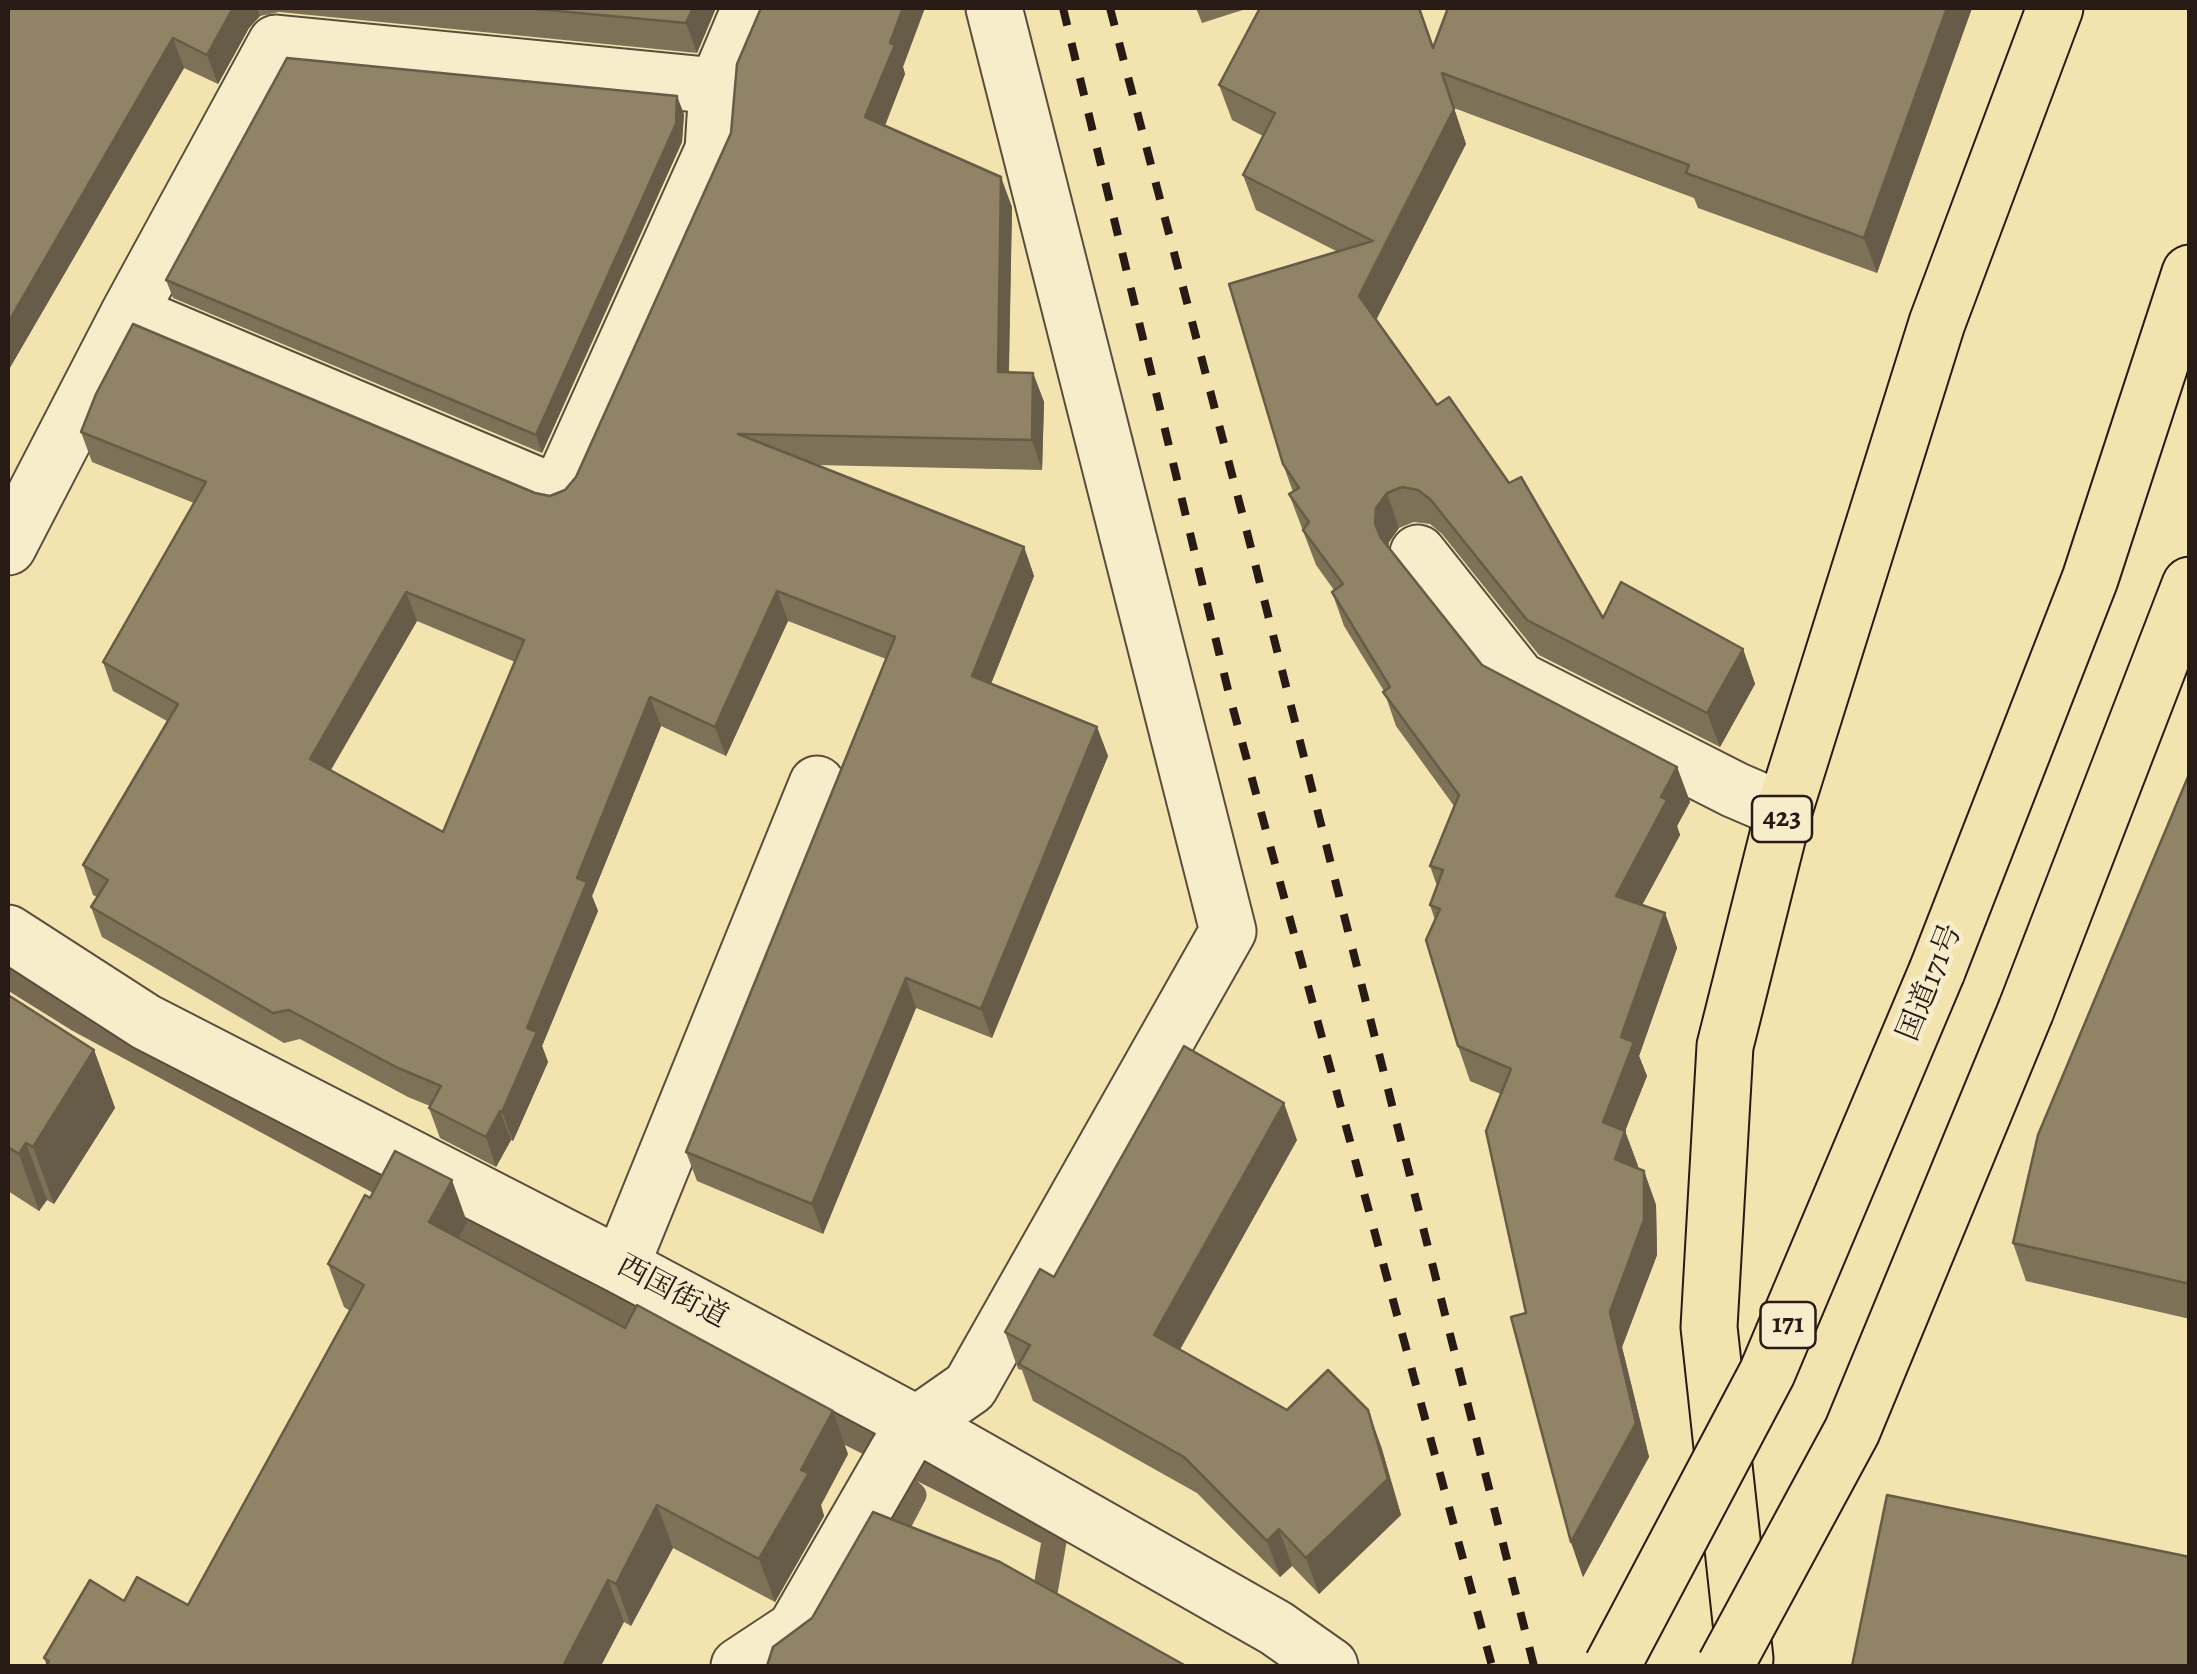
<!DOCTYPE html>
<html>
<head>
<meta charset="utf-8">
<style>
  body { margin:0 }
  #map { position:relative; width:2197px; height:1674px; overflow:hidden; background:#f2e3af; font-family:Alegreya,serif }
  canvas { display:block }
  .frame { position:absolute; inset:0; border:10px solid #281b15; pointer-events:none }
</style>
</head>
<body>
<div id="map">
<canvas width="2197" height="1674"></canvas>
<div class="frame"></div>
</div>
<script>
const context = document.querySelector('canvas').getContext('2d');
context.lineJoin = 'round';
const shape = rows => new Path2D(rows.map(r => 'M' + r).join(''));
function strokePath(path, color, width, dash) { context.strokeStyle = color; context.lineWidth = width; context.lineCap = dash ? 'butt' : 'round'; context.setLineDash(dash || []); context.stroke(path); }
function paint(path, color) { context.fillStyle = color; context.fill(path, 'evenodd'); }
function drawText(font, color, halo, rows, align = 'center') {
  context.font = font + ' Alegreya,"Noto Serif JP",serif'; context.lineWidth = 9; context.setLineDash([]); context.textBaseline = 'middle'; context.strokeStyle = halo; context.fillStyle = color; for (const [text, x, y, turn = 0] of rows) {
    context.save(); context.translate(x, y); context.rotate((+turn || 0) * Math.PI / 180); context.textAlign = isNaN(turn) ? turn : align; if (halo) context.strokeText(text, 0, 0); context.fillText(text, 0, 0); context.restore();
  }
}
strokePath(shape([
  [8,976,77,1019,661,1334],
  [811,1414,1055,1536,1032,1666],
  [883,1468,914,1495,884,1552]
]), '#786a52', 25);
const minor = shape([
  [129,313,558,494,713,150,717,86,750,8],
  [8,547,129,313,276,43,717,86],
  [1418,553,1519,680,1735,790,1784,811],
  [8,933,146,1022,621,1266,917,1424,1276,1628,1330,1666],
  [621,1266,817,784],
  [739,1666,795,1629,904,1440,917,1424,970,1387,1228,931,994,8]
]);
const highway = shape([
  [1937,971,2090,579,2190,273],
  [2026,1010,2190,585],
  [1745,1659,1709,1327,1725,1046,1784,811,1937,323,2055,8]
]);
strokePath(minor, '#5a4d3c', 59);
strokePath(highway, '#281b15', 59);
strokePath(minor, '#f7edcb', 55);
strokePath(highway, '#f2e3af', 55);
strokePath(shape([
  [1063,8,1228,690,1492,1666],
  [1110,8,1246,528,1534,1666]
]), '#281b15', 8, [18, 18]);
const highwayBridge = shape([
  [1612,1666,1767,1373,1937,971],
  [1725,1666,1852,1431,2026,1010]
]);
strokePath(highwayBridge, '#281b15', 59, []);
strokePath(highwayBridge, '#f2e3af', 55);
paint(shape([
  [8,8,716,8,697,53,279,12,260,16,249,28,218,84,184,68,8,371],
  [1196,8,1249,8,1202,23],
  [1972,8,1877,273,1698,208,1694,198,1454,108,1466,144,1376,320,1437,405,1603,618,1743,649,1755,684,1720,747,1539,655,1442,534,1430,524,1414,522,1399,528,1389,542,1388,547,1482,665,1677,767,1690,802,1677,826,1680,835,1642,905,1665,913,1677,948,1639,1056,1647,1076,1625,1131,1638,1166,1637,1168,1644,1171,1656,1205,1657,1255,1622,1347,1649,1457,1583,1577,1571,1542,1526,1313,1501,1094,1470,1081,1458,1046,1435,920,1430,905,1437,886,1430,866,1454,806,1396,726,1384,691,1344,626,1332,592,1334,590,1316,565,1289,494,1293,492,1283,464,1338,252,1256,210,1243,175,1263,136,1232,120,1219,85,1434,47],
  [903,67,905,74,885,126,1012,207,1009,372,1033,373,1044,402,1042,470,816,465,1024,547,1034,576,991,684,1097,727,1108,756,992,1038,916,1008,823,1234,697,1181,686,1152,886,659,788,621,726,756,661,726,592,896,598,911,542,1046,548,1062,513,1141,511,1140,496,1167,440,1138,429,1108,430,1106,408,1097,300,1039,284,1043,102,937,91,907,97,897,93,895,83,865,167,721,113,691,103,662,194,503,92,462,81,432,550,496,565,490,576,477,731,133],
  [417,621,515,662,443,832,331,770],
  [684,114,682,142,542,453,173,298,166,280],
  [2190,772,2190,1319,2026,1281,2013,1243],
  [8,995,94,1050,115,1108,54,1204,47,1200,39,1211,8,1191],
  [1297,1140,1180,1350,1287,1410,1381,1446,1401,1515,1319,1594,1292,1566,1280,1577,1197,1493,1033,1401,1022,1370,1018,1369,1005,1332,1054,1277],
  [370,1198,467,1222,459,1238,848,1454,821,1505,824,1516,775,1602,673,1548,631,1626,624,1622,47,1666,44,1658,124,1601,188,1605,350,1311,344,1307,328,1264]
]), '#7d7157');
paint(shape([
  [233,8,257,8,260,16,249,28,218,84,207,55],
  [693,8,716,8,697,53,686,23],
  [903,8,925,8,903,67,905,74,876,147,865,117],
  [1947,8,1972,8,1877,273,1864,238],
  [173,38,184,68,8,371,8,323],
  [1442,73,1466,144,1371,330,1359,296],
  [677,96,684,114,682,142,542,453,536,435],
  [1001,177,1012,207,1008,401,998,372],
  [1033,373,1044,402,1042,470,1032,440],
  [1387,493,1399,528,1389,542,1387,559,1375,524,1376,508],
  [1024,547,1034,576,982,706,972,676],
  [777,591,788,621,726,756,715,727],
  [406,592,417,621,320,788,310,759],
  [1743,649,1755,684,1720,747,1707,713],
  [650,697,661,726,592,896,598,911,542,1046,548,1062,513,1141,502,1112,527,1028,577,878],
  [1097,727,1108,756,992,1038,981,1009],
  [1677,767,1690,802,1677,826,1680,835,1628,931,1616,896,1661,797],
  [1665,913,1677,948,1639,1056,1647,1076,1625,1131,1638,1166,1628,1194,1603,1122,1621,1037],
  [906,978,916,1008,823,1234,812,1204],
  [94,1050,115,1108,54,1204,33,1147],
  [1284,1103,1297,1140,1167,1372,1154,1335],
  [500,1111,511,1140,496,1167,486,1137],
  [26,1143,47,1200,39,1211,19,1154],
  [1644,1171,1656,1205,1657,1255,1622,1347,1649,1457,1583,1577,1571,1542,1610,1312],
  [452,1180,467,1222,445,1264,429,1222],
  [1368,1410,1381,1446,1401,1515,1319,1594,1306,1558],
  [833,1411,848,1454,821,1505,824,1516,775,1602,759,1559,801,1470],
  [657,1505,673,1548,631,1626,616,1584],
  [1279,1529,1292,1566,1280,1577,1267,1541],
  [608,1580,624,1622,601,1666,563,1666]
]), '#665c47');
const building = shape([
  [8,8,233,8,207,55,173,38,8,323,8,8],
  [525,8,693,8,686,23,525,8],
  [761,8,903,8,890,43,895,45,865,117,1001,177,998,372,1033,373,1032,440,738,434,1024,547,972,676,1097,727,981,1009,906,978,812,1204,686,1152,895,637,777,591,715,727,650,697,577,878,587,882,527,1028,537,1032,502,1112,500,1111,486,1137,429,1108,441,1086,398,1068,289,1010,273,1013,91,907,108,880,83,865,178,704,103,662,206,482,81,432,96,394,133,324,535,493,550,496,565,490,576,477,731,133,737,64,761,8],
  [406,592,524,640,443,832,310,759,406,592],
  [1260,8,1419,8,1433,48,1448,8,1947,8,1864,238,1686,173,1689,165,1442,73,1454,109,1359,296,1437,405,1449,397,1509,483,1521,477,1603,618,1621,582,1743,649,1707,713,1527,620,1430,499,1418,490,1402,487,1387,493,1376,508,1375,524,1381,538,1482,665,1677,767,1661,797,1667,800,1616,896,1665,913,1621,1037,1634,1042,1603,1122,1625,1131,1615,1159,1644,1171,1644,1220,1610,1312,1636,1423,1571,1542,1511,1317,1526,1313,1486,1131,1511,1069,1458,1046,1426,940,1440,909,1430,905,1443,870,1430,866,1459,795,1383,692,1390,687,1332,592,1343,584,1303,530,1309,522,1289,494,1299,488,1283,464,1229,284,1373,241,1243,175,1275,113,1219,85,1260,8],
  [287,58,677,96,676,124,536,435,166,280,287,58],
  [2190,772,2190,1284,2013,1243,2038,1135,2190,772],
  [8,995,94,1050,33,1147,26,1143,19,1154,8,1147,8,995],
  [1184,1046,1284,1103,1154,1335,1287,1410,1328,1370,1368,1410,1388,1479,1306,1558,1279,1529,1267,1541,1184,1457,1019,1364,1030,1345,1005,1332,1040,1269,1054,1277,1184,1046],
  [395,1151,452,1180,429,1222,625,1328,637,1305,833,1411,801,1470,809,1473,759,1559,657,1505,616,1584,608,1580,563,1666,46,1666,49,1661,44,1658,90,1580,124,1601,137,1577,188,1605,364,1285,328,1264,365,1195,370,1198,395,1151],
  [1887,1495,2190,1557,2190,1666,1852,1666,1887,1495],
  [873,1512,1000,1562,1186,1666,767,1666,773,1647,812,1618,873,1512]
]);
paint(building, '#918365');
strokePath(building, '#665c47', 2.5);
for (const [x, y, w] of [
  [1782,819,60],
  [1788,1325,55]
]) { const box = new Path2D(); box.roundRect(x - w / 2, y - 23, w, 46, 8); context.fillStyle = '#f7edcb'; context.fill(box); strokePath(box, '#281b15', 2.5); }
drawText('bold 28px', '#281b15', null, [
  ["423",1782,819],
  ["171",1788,1325]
]);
drawText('30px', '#281b15', '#f7edcb', [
  ["国道171号",1931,983,-68],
  ["西国街道",672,1293,28]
]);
</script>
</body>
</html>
